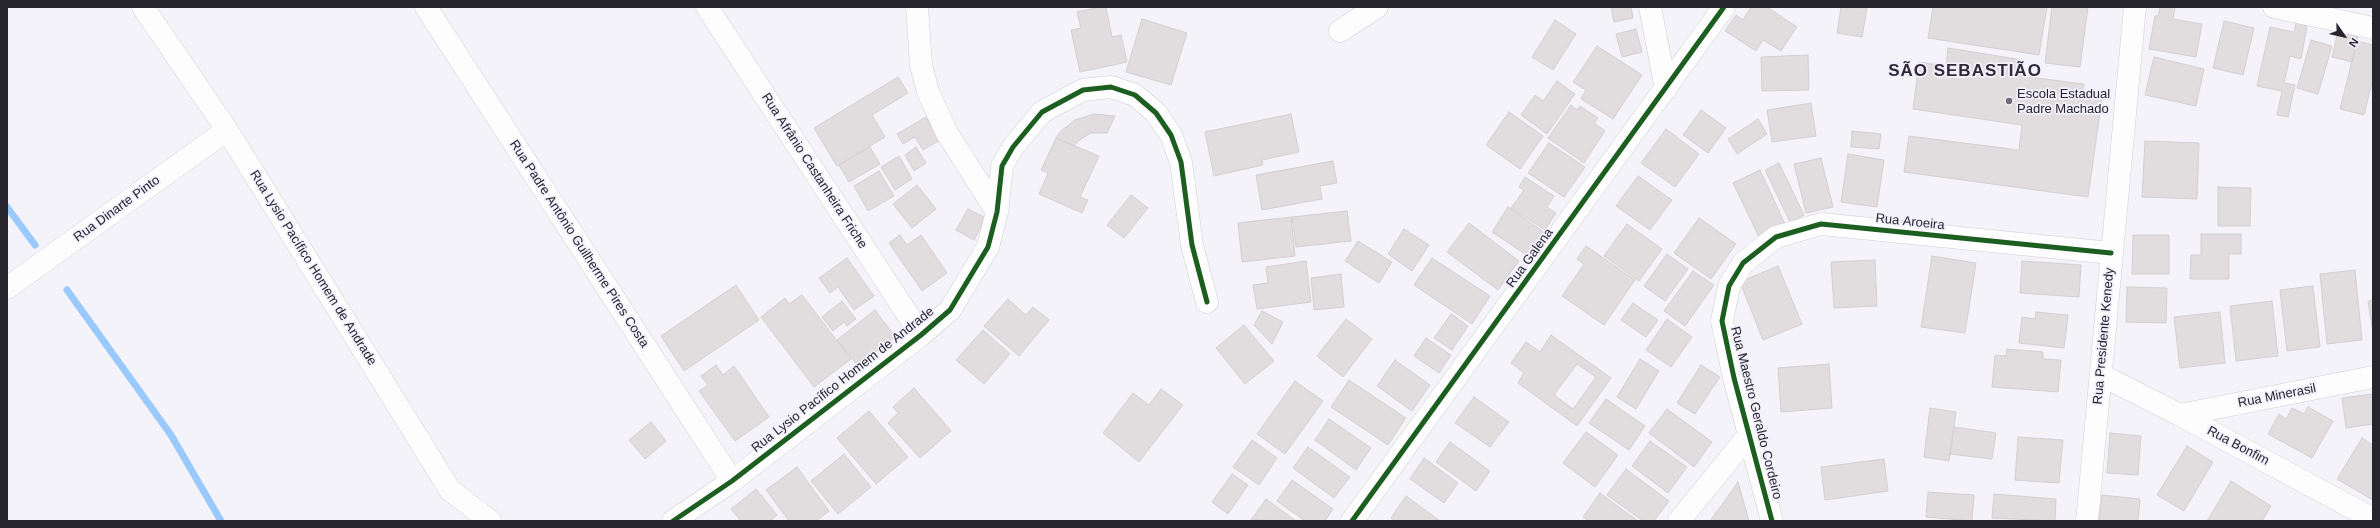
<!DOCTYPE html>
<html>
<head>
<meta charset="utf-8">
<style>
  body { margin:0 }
  #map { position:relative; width:2380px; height:528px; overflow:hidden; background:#f4f3fa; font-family:Helvetica,sans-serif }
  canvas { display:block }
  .frame { position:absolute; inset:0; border:8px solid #26242c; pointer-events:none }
  .north { position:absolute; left:2324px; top:16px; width:40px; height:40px; -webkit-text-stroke:3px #f3f0fd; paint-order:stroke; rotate:124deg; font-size:11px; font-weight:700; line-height:16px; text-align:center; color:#26242c }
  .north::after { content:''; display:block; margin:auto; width:14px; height:18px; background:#26242c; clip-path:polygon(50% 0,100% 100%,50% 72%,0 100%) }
</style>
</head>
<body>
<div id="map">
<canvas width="2380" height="528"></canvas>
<div class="frame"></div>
<div class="north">N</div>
</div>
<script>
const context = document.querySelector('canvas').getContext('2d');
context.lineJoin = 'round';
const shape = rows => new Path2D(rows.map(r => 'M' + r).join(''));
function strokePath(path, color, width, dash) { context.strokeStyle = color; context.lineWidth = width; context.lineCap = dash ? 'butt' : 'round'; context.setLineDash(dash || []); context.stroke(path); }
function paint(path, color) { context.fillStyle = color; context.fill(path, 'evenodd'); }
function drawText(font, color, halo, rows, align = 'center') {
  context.font = font + ' Helvetica,sans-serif'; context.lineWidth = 3.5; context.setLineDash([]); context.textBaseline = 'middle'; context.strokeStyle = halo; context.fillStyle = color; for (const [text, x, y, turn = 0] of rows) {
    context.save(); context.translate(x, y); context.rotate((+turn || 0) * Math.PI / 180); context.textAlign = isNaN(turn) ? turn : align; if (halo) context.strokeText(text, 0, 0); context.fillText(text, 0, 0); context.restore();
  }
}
strokePath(shape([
  [7,207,35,245],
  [67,290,171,435,221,521]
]), '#9acafd', 7);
const building = shape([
  [1100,7,1106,7,1112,37,1121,35,1127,62,1080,72,1071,30,1081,28,1077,12,1100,7],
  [1611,7,1631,7,1633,18,1614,22,1611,7],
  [1751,7,1767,7,1797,27,1781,51,1763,40,1756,51,1725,31,1736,15,1743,20,1751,7],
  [1841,7,1867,8,1862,37,1837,33,1841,7],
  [1933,7,2047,7,2039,55,1928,38,1933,7],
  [2052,7,2088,7,2080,67,2045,63,2052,7],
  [2160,7,2175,7,2173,19,2202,24,2196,57,2149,49,2155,16,2158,16,2160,7],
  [1142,19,1187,33,1171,85,1126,72,1142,19],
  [1555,20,1576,34,1553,70,1532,57,1555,20],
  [2224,21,2254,28,2243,75,2213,68,2224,21],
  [2296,23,2307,26,2301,59,2290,56,2284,83,2295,85,2288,117,2277,115,2282,91,2257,86,2270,27,2294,32,2296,23],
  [1636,29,1642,52,1622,57,1616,34,1636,29],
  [2338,31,2358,36,2352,62,2332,57,2338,31],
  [2311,40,2332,46,2318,94,2297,88,2311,40],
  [2357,41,2373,45,2373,78,2364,115,2340,109,2357,41],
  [1597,46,1642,75,1613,119,1581,99,1586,90,1573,82,1597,46],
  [1948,48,2023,60,2021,76,2084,84,2083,97,2102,99,2088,197,1904,172,1909,136,2019,150,2022,125,1913,109,1919,62,1946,66,1948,48],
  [1808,55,1809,90,1762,91,1761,57,1808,55],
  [2154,57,2204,69,2196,106,2145,95,2154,57],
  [898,77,908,93,872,115,885,137,837,166,814,128,898,77],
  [1557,81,1575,94,1547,134,1521,115,1535,95,1543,101,1557,81],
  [1811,103,1816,136,1772,142,1767,110,1811,103],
  [1571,105,1577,110,1580,106,1598,118,1594,123,1605,131,1584,163,1548,138,1571,105],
  [1701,110,1726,128,1708,153,1683,135,1701,110],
  [1509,112,1543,136,1520,169,1486,145,1509,112],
  [1094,114,1115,116,1107,133,1091,133,1078,141,1074,146,1056,138,1061,131,1075,120,1094,114],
  [1291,114,1299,152,1262,160,1263,165,1214,176,1205,132,1291,114],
  [926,117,940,140,923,150,915,137,903,144,897,134,926,117],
  [1758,119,1767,134,1737,154,1728,139,1758,119],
  [1666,129,1699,154,1675,187,1641,163,1666,129],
  [1852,131,1881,134,1879,149,1851,147,1852,131],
  [1056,138,1099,156,1080,197,1088,200,1082,213,1039,194,1048,173,1041,170,1056,138],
  [2145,141,2199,143,2197,199,2142,197,2145,141],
  [1549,143,1585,167,1564,197,1528,173,1549,143],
  [870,147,880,164,849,182,839,165,870,147],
  [916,147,926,163,914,171,905,155,916,147],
  [1848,154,1884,160,1877,207,1841,202,1848,154],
  [899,156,912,179,895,190,881,167,899,156],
  [1821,158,1833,207,1806,213,1794,164,1821,158],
  [1333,161,1337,183,1320,186,1322,199,1262,210,1256,175,1333,161],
  [1779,163,1804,215,1790,222,1765,170,1779,163],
  [1760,170,1785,224,1759,237,1733,183,1760,170],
  [879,171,894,196,868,211,854,186,879,171],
  [1638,176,1672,200,1650,230,1616,206,1638,176],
  [1525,177,1554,196,1547,207,1556,213,1545,230,1511,208,1524,190,1519,187,1525,177],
  [917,185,936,209,912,228,893,204,917,185],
  [2218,187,2251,188,2250,226,2218,226,2218,187],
  [1131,195,1148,208,1124,238,1107,225,1131,195],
  [1508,207,1548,235,1531,258,1492,232,1508,207],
  [968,209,986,218,974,240,956,230,968,209],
  [1347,211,1351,241,1296,247,1292,217,1347,211],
  [1291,217,1295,256,1242,262,1238,223,1291,217],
  [1699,218,1736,244,1711,279,1674,253,1699,218],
  [1469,223,1519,261,1498,290,1447,252,1469,223],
  [1627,224,1662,249,1639,281,1604,256,1627,224],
  [1404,229,1429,245,1412,271,1388,254,1404,229],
  [2201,234,2241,234,2241,254,2229,254,2229,279,2190,279,2191,255,2201,255,2201,234],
  [900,235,907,245,921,235,947,273,922,291,889,243,900,235],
  [2133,235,2169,235,2169,274,2132,274,2133,235],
  [1358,241,1392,262,1379,283,1345,261,1358,241],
  [1586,246,1635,280,1604,325,1562,296,1584,264,1577,259,1586,246],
  [1667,254,1688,269,1665,301,1644,286,1667,254],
  [1932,256,1976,263,1965,333,1921,327,1932,256],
  [847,258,874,296,854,310,838,287,830,293,819,278,847,258],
  [1432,258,1490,296,1472,324,1414,285,1432,258],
  [1875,260,1877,306,1834,308,1831,262,1875,260],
  [1306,261,1311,302,1257,309,1253,285,1268,283,1266,267,1306,261],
  [2022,261,2081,265,2079,297,2020,293,2022,261],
  [1778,266,1802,324,1763,340,1740,282,1778,266],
  [2355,270,2362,340,2327,344,2320,274,2355,270],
  [1693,271,1714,285,1685,326,1664,311,1693,271],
  [1341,274,1344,307,1314,310,1311,278,1341,274],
  [736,285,759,320,684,371,661,336,736,285],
  [2313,286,2320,347,2287,351,2280,290,2313,286],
  [2127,287,2167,288,2166,323,2126,322,2127,287],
  [802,295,851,359,814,387,761,317,785,298,789,304,802,295],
  [1008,299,1026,315,1033,307,1049,320,1019,356,984,326,1008,299],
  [2373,300,2373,333,2368,301,2373,300],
  [842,301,856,319,847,326,844,322,833,331,822,317,842,301],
  [2272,301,2278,356,2236,361,2230,306,2272,301],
  [1633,303,1658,320,1646,337,1621,320,1633,303],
  [875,310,895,337,858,366,837,340,875,310],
  [1262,311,1283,322,1272,344,1254,325,1262,311],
  [2036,312,2068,315,2064,348,2019,343,2022,317,2035,319,2036,312],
  [2220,312,2225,363,2180,368,2174,317,2220,312],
  [1451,314,1468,326,1452,350,1434,338,1451,314],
  [1346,319,1372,339,1343,377,1317,356,1346,319],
  [1667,319,1692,337,1671,367,1646,350,1667,319],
  [1244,325,1274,361,1245,384,1216,348,1244,325],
  [983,330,1010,354,984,384,956,360,983,330],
  [1551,335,1611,378,1577,426,1518,383,1524,373,1511,363,1526,342,1540,352,1551,335],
  [1577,364,1596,377,1573,409,1554,395,1577,364],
  [1426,338,1451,355,1439,373,1414,356,1426,338],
  [2007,349,2043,352,2043,359,2061,360,2058,392,1992,387,1995,355,2006,356,2007,349],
  [1640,359,1659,371,1636,409,1617,397,1640,359],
  [1395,360,1430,385,1412,411,1377,386,1395,360],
  [1829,364,1832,408,1781,412,1778,368,1829,364],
  [716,365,723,375,734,366,769,417,735,441,699,391,708,385,701,376,716,365],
  [1701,365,1720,377,1695,414,1677,403,1701,365],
  [1349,380,1406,418,1388,445,1331,407,1349,380],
  [1295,381,1323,401,1285,454,1257,434,1295,381],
  [914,388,951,431,920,458,888,423,898,413,893,407,914,388],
  [1161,389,1183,405,1139,462,1103,433,1133,393,1149,405,1161,389],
  [2373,394,2373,424,2346,428,2342,398,2373,394],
  [1474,397,1509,422,1490,447,1455,423,1474,397],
  [1606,399,1645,426,1629,450,1589,423,1606,399],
  [2308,407,2333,421,2312,458,2268,434,2279,414,2286,419,2292,408,2304,414,2308,407],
  [1930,408,1956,412,1949,461,1924,457,1930,408],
  [1667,409,1712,442,1694,467,1649,433,1667,409],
  [869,411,908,457,876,484,837,438,869,411],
  [1329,419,1371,448,1356,470,1315,440,1329,419],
  [651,422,666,441,645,459,629,440,651,422],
  [1954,427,1996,433,1992,459,1950,454,1954,427],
  [1586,432,1618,455,1595,487,1563,463,1586,432],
  [2110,433,2141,436,2138,475,2107,473,2110,433],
  [2018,437,2063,440,2059,483,2015,480,2018,437],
  [2362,438,2373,445,2373,500,2337,479,2362,438],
  [1252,440,1277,458,1259,485,1233,467,1252,440],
  [1650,441,1687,467,1668,493,1632,466,1650,441],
  [1450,442,1490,471,1476,491,1436,462,1450,442],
  [2187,446,2213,462,2184,511,2157,495,2187,446],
  [1308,447,1350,477,1334,498,1293,468,1308,447],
  [844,454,871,487,838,514,811,481,844,454],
  [1424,458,1458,483,1444,503,1410,479,1424,458],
  [1884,459,1888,491,1825,500,1821,467,1884,459],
  [797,467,829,511,816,521,789,521,766,490,797,467],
  [1626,469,1669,501,1654,521,1643,521,1607,495,1626,469],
  [1232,474,1248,485,1228,514,1212,502,1232,474],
  [1292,480,1333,509,1325,521,1305,521,1277,501,1292,480],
  [2231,481,2271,506,2262,521,2207,521,2231,481],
  [1738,482,1749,521,1710,521,1721,506,1738,482],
  [756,489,777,515,770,521,741,521,731,509,756,489],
  [1928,492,1974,495,1972,521,1926,517,1928,492],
  [1600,493,1638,521,1589,521,1583,517,1600,493],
  [1994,494,2056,499,2055,521,1992,518,1994,494],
  [2102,495,2140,499,2138,521,2099,521,2102,495],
  [1406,496,1440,521,1395,521,1391,518,1406,496],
  [1266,499,1296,521,1251,520,1266,499]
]);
paint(building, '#e1dcdd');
strokePath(building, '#d4ced0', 1);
const street = shape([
  [143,7,227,130,450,490,490,521],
  [426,7,732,481],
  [707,7,921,335],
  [917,7,921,65,928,92,947,133,997,212],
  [1650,7,1666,89],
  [2274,7,2373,28],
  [1340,31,1377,7],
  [7,288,227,130],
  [2101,375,2180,415,2373,519],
  [2180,415,2373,377],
  [673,521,732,481,921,335,950,310,988,247,997,212,1002,166,1013,147,1042,112,1083,90,1111,87,1135,95,1156,113,1171,135,1181,162,1192,245,1207,302],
  [1352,521,1724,7],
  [1679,521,1749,435],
  [1772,521,1734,378,1722,321,1729,286,1743,263,1776,237,1821,224,2111,253],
  [2087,521,2135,7]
]);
strokePath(street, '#cfced5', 23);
strokePath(street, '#fdfdfe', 22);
strokePath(shape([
  [673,521,732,481,921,335,950,310,988,247,997,212,1002,166,1013,147,1042,112,1083,90,1111,87,1135,95,1156,113,1171,135,1181,162,1192,245,1207,302],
  [1352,521,1724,7],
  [1772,521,1734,378,1722,321,1729,286,1743,263,1776,237,1821,224,2111,253]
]), '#1b5e20', 5);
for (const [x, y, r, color] of [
  [2009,101,4,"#6e6c74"]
]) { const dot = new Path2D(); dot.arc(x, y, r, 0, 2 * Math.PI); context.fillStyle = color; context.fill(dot); strokePath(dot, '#f3f0fd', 1.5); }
drawText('13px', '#26242c', '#f3f0fd', [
  ["Escola Estadual",2017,94],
  ["Padre Machado",2017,109]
], 'left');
drawText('13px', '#26242c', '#f3f0fd', [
  ["Rua Afrânio Castanheira Friche",814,171,57],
  ["Rua Dinarte Pinto",117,209,-36],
  ["Rua Aroeira",1910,222,6],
  ["Rua Padre Antônio Guilherme Pires Costa",579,244,57],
  ["Rua Galena",1530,258,-54],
  ["Rua Lysio Pacífico Homem de Andrade",313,268,58],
  ["Rua Presidente Kenedy",2104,336,-85],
  ["Rua Lysio Pacífico Homem de Andrade",843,380,-38],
  ["Rua Minerasil",2277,396,-11],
  ["Rua Maestro Geraldo Cordeiro",1756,413,76],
  ["Rua Bonfim",2238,446,28]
]);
context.letterSpacing = '1px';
drawText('bold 17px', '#2e2939', '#f3f0fd', [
  ["SÃO SEBASTIÃO",1965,71]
]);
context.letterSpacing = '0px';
</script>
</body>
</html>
